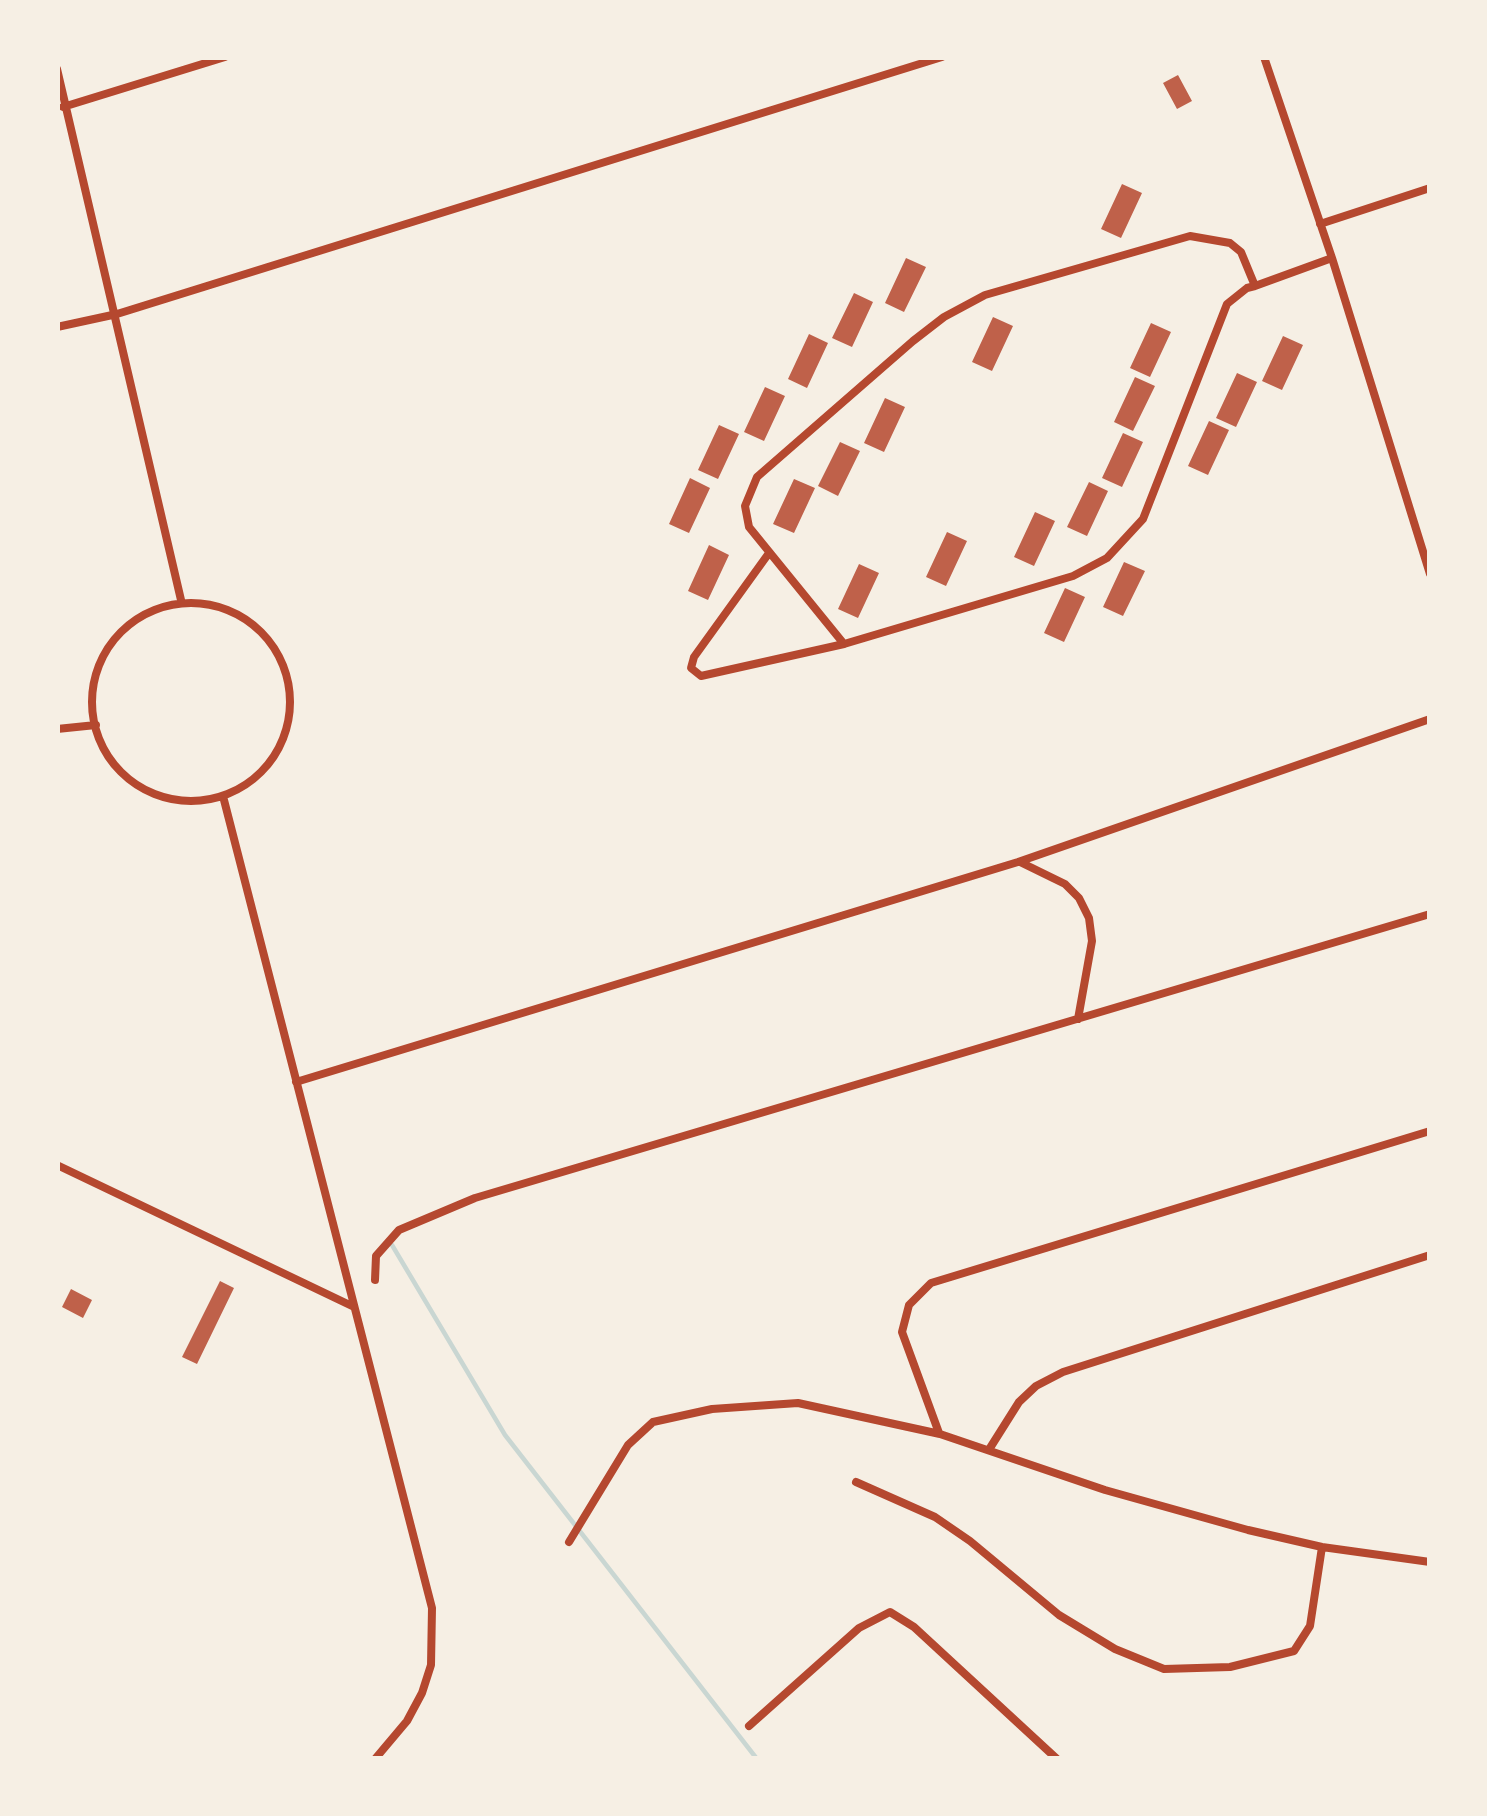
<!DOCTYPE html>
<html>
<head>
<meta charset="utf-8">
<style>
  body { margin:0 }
  #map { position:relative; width:1487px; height:1816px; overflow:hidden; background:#f6efe4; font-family:"Open Sans",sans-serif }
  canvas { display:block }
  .frame { position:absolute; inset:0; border:60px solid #f6efe4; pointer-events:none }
</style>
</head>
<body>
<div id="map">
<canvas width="1487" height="1816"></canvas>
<div class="frame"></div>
</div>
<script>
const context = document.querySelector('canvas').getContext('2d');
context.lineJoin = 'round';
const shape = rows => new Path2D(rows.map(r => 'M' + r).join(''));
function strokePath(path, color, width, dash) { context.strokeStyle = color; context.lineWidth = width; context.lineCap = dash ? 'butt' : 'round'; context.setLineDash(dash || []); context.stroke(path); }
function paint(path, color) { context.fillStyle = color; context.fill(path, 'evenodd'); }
strokePath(shape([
  [392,1245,505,1435,757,1759]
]), '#c9d6d2', 4.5);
paint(shape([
  [1178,75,1192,101,1177,109,1163,83],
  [1122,184,1142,193,1121,238,1101,229],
  [906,258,926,267,904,312,885,303],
  [854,293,873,302,852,347,832,338],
  [993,317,1013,326,992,371,972,362],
  [1151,323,1171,332,1150,377,1130,368],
  [809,334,828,343,807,388,788,379],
  [1283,336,1303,345,1282,390,1262,381],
  [1237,373,1257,382,1236,427,1216,418],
  [1135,377,1155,386,1133,431,1114,422],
  [765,387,785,396,764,441,744,432],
  [885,398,905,407,884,452,864,443],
  [1209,421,1229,430,1208,475,1188,466],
  [719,425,739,434,718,479,698,470],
  [1123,433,1143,442,1122,487,1102,478],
  [840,442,860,451,838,496,818,486],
  [690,478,710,488,689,533,669,524],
  [794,479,815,488,794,533,773,524],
  [1089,482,1108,491,1087,536,1067,527],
  [1035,512,1055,521,1034,566,1014,557],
  [947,532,967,541,946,586,926,577],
  [709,545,729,555,708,600,688,591],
  [1124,562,1145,571,1123,616,1103,607],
  [859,564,879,573,858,618,838,609],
  [1065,588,1085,597,1064,642,1044,633],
  [220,1281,234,1288,197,1364,182,1357],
  [71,1289,92,1300,83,1318,62,1307]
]), '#bf614a');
strokePath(shape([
  [1264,57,1332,258,1430,574],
  [57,69,181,600],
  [63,107,225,57],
  [1320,224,1430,188],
  [1255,286,1241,252,1230,243,1190,236,985,295,944,317,913,341,757,477,745,506,749,527,844,644,1073,576,1107,558,1143,519,1227,304,1247,288,1255,286,1332,258],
  [57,327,117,314,942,57],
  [769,553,694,657,691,668,701,676,844,644],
  '92 702a99 99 0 1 1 198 0a99 99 0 1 1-198 0Z',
  [57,729,96,725],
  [224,800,432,1608,431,1665,422,1693,407,1721,375,1759],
  [1020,862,1065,884,1079,898,1089,918,1092,941,1078,1019],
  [296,1082,1018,862,1430,719],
  [57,1165,352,1306],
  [375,1280,376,1256,399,1230,475,1198,1430,914],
  [939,1433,902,1332,909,1305,931,1283,1430,1131],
  [990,1448,1019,1402,1036,1386,1063,1372,1430,1255],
  [856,1482,935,1517,970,1541,1059,1615,1115,1649,1164,1669,1230,1667,1294,1651,1310,1626,1322,1547],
  [569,1542,628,1445,653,1422,712,1409,798,1403,940,1434,1105,1490,1248,1530,1322,1547,1430,1562],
  [749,1726,859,1628,890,1612,914,1627,1057,1759]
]), '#b5482f', 8);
</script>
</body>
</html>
